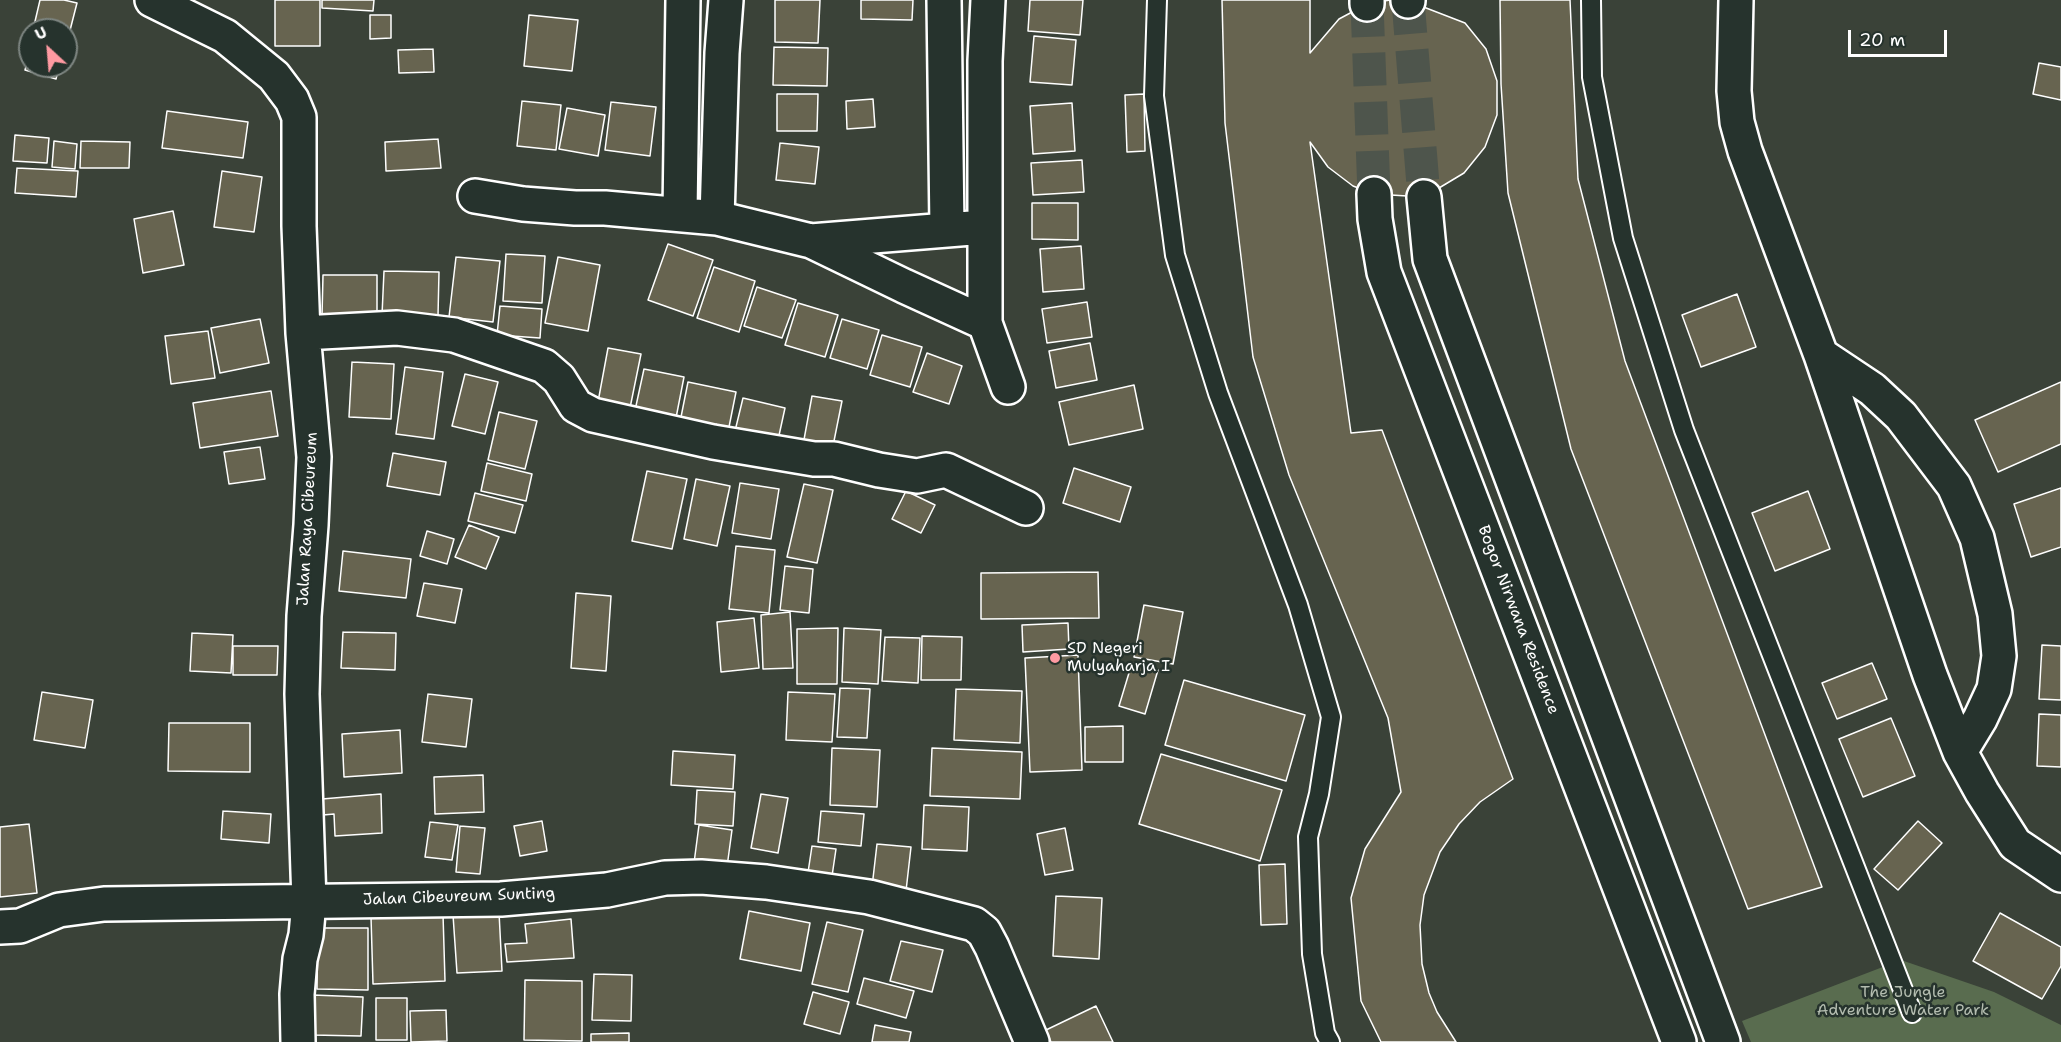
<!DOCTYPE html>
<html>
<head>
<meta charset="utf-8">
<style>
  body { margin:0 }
  #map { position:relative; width:2061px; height:1042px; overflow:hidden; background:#3a4238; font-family:"Shantell Sans",sans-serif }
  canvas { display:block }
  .north { position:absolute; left:18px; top:18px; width:60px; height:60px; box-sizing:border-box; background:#26332d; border:2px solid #7d8581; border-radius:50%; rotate:334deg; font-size:16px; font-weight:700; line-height:24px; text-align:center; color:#fff }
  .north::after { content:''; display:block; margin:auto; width:21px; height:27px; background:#ff9aa2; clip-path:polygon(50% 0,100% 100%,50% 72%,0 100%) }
  .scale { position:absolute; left:1848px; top:30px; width:99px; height:27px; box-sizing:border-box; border:3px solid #fff; border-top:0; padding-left:8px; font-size:18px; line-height:21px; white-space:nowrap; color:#fff; -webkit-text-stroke:4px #26332d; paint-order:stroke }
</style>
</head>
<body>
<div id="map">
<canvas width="2061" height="1042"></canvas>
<div class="north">U</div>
<div class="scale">20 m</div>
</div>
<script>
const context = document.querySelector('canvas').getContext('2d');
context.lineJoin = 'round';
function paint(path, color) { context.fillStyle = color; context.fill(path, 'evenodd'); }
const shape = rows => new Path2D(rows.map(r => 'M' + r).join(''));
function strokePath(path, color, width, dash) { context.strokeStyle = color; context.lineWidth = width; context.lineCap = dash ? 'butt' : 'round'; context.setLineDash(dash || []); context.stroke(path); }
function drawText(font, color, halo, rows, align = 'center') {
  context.font = font + ' "Shantell Sans",sans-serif'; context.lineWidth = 5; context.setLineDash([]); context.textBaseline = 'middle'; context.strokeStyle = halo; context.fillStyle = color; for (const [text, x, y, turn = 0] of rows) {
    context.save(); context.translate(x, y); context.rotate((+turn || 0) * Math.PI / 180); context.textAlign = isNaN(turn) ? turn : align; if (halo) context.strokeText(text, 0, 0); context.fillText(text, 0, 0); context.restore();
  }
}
paint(shape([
  [1901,960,1994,992,2061,1025,2061,1042,1751,1042,1742,1021]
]), '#596c4f');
const building = shape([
  [40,0,64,0,77,3,66,46,66,30,33,30,40,0],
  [275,0,320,0,320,46,275,46,275,0],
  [322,0,374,0,373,11,322,8,322,0],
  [775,0,820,0,818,43,775,42,775,0],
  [861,0,913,0,912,20,861,19,861,0],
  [1030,0,1083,0,1080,35,1028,31,1030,0],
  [1222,0,1310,0,1310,53,1339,19,1367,4,1390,0,1408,1,1465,23,1486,49,1497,81,1497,115,1485,147,1464,173,1424,197,1374,194,1353,186,1328,167,1310,142,1351,433,1382,430,1513,779,1480,802,1459,824,1440,852,1424,895,1420,925,1422,964,1429,993,1437,1012,1456,1042,1381,1042,1361,1001,1351,898,1365,849,1401,792,1388,718,1289,475,1253,357,1225,123,1222,0],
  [1500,0,1570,0,1578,179,1625,361,1822,887,1748,909,1571,449,1508,193,1501,84,1500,0],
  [370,15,391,15,391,38,370,39,370,15],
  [529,15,578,20,572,71,524,66,529,15],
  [1034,36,1076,40,1072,85,1030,82,1034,36],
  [774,47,828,48,827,86,773,85,774,47],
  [433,49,434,72,399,73,398,50,433,49],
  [30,52,30,66,59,66,56,79,25,70,30,52],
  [2039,63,2061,67,2061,100,2033,94,2039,63],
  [777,94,818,94,817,131,777,131,777,94],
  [1144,94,1145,151,1127,152,1125,95,1144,94],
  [873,99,875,127,847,129,846,101,873,99],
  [522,101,561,105,556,150,517,146,522,101],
  [611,102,656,107,650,156,605,150,611,102],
  [1072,103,1075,151,1033,154,1030,106,1072,103],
  [567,108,605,115,598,156,559,149,567,108],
  [167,111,248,122,243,158,162,148,167,111],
  [15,135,49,138,47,163,13,161,15,135],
  [438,139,441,168,386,171,385,142,438,139],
  [54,141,77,144,75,169,52,167,54,141],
  [81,141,130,142,129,168,80,168,81,141],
  [780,143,819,147,815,184,776,180,780,143],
  [1082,160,1084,192,1033,195,1031,163,1082,160],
  [17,168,78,171,76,197,15,193,17,168],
  [222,171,262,177,254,232,214,227,222,171],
  [1032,203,1078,203,1078,240,1032,239,1032,203],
  [173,211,184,265,143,273,134,219,173,211],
  [668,244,713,260,693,316,648,300,668,244],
  [1081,246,1084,289,1043,292,1040,249,1081,246],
  [506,254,545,256,542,303,503,301,506,254],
  [456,257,500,261,493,322,449,317,456,257],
  [558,257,600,265,588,331,545,323,558,257],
  [714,267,755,281,739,332,697,318,714,267],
  [384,271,439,272,438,316,382,315,384,271],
  [323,275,377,275,377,316,322,316,323,275],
  [757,287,796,300,782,338,744,326,757,287],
  [1737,294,1756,347,1701,367,1682,315,1737,294],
  [1087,302,1092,337,1047,343,1042,309,1087,302],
  [798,303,838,315,825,357,785,345,798,303],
  [500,306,542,309,540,338,497,335,500,306],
  [260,319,269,363,220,373,211,328,260,319],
  [842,319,879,330,867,369,830,358,842,319],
  [208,331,215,378,171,384,165,336,208,331],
  [882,335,922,347,910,387,870,375,882,335],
  [1090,343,1097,380,1056,388,1049,351,1090,343],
  [608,348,641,354,630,408,598,402,608,348],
  [927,353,962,366,949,404,913,392,927,353],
  [352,362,394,364,391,419,349,417,352,362],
  [405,367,443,372,434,439,396,434,405,367],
  [644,369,684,377,675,423,634,415,644,369],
  [465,374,498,382,485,434,452,426,465,374],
  [688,382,736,392,728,432,680,422,688,382],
  [2061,382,2061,444,1998,472,1975,420,2061,382],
  [1134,385,1143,429,1069,445,1059,402,1134,385],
  [271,391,278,436,200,448,193,403,271,391],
  [812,396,842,401,832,451,803,445,812,396],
  [743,398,785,408,778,440,735,431,743,398],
  [499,412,537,421,525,469,488,460,499,412],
  [260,447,265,479,229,484,224,452,260,447],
  [393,453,446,462,440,495,387,486,393,453],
  [487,463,532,474,526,501,481,491,487,463],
  [1074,468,1131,487,1120,522,1063,503,1074,468],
  [647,471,687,479,672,549,632,541,647,471],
  [696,479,730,486,717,546,684,539,696,479],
  [740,483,779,489,771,539,732,533,740,483],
  [804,484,833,490,817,563,787,557,804,484],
  [2061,488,2061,547,2031,557,2014,504,2061,488],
  [906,491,935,505,921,533,892,519,906,491],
  [1808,491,1830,549,1775,571,1752,513,1808,491],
  [475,493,523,505,515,533,468,521,475,493],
  [469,525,499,537,486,569,455,557,469,525],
  [427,531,454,539,447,564,420,556,427,531],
  [736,546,775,550,769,613,729,609,736,546],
  [343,551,411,559,406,598,339,591,343,551],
  [785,566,813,569,809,613,780,610,785,566],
  [1098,572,1099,618,981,619,981,573,1098,572],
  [424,583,462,589,455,623,417,616,424,583],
  [576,593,611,596,606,671,571,668,576,593],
  [1144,605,1183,612,1173,664,1134,657,1144,605],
  [790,612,793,668,763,669,761,615,790,612],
  [754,618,759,668,721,672,717,622,754,618],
  [1068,623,1069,649,1023,652,1022,625,1068,623],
  [838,628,837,684,797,684,797,629,838,628],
  [844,628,881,630,878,684,842,682,844,628],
  [343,632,396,633,395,670,341,668,343,632],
  [192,633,233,635,231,673,190,671,192,633],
  [922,636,962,637,961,680,921,680,922,636],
  [885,637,920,638,918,683,882,681,885,637],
  [2042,645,2061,646,2061,700,2039,699,2042,645],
  [233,646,278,646,277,675,233,675,233,646],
  [1078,655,1082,770,1030,772,1025,658,1078,655],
  [1132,663,1158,670,1145,714,1119,706,1132,663],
  [1872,663,1887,699,1837,719,1822,683,1872,663],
  [1184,680,1305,715,1286,781,1165,745,1184,680],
  [840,688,870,689,867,738,837,737,840,688],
  [956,689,1022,691,1020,743,954,740,956,689],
  [42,692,93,700,85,748,34,740,42,692],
  [788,692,835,694,832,742,786,740,788,692],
  [428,694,472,699,466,747,422,742,428,694],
  [2039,714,2061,715,2061,767,2037,766,2039,714],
  [1891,718,1915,776,1863,797,1839,739,1891,718],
  [169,723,250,723,250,772,168,771,169,723],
  [1123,726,1123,762,1085,762,1085,727,1123,726],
  [400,730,402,773,344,777,342,734,400,730],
  [832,748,880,750,877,807,830,805,832,748],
  [932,748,1022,752,1020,799,930,796,932,748],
  [673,751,735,755,733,789,671,785,673,751],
  [1161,754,1282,790,1260,861,1139,824,1161,754],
  [483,775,484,812,435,814,434,777,483,775],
  [697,790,735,792,733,826,695,824,697,790],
  [381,794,382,833,335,836,334,814,323,815,322,799,381,794],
  [761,794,788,798,778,853,751,848,761,794],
  [924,805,969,807,967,851,922,849,924,805],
  [223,811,271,814,269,843,221,839,223,811],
  [821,811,864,814,861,846,818,842,821,811],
  [542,821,547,851,520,856,514,826,542,821],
  [1918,821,1942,843,1898,890,1874,869,1918,821],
  [430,822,458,825,452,860,425,857,430,822],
  [29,824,37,893,0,897,0,827,29,824],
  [699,825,732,830,727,867,694,863,699,825],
  [460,826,485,828,480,874,456,872,460,826],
  [1065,828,1073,870,1045,875,1037,834,1065,828],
  [877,844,911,847,906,891,872,887,877,844],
  [812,846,836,849,831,883,807,879,812,846],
  [1285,864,1287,924,1261,925,1259,865,1285,864],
  [1056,896,1102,898,1099,959,1053,956,1056,896],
  [749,911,810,923,801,971,740,959,749,911],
  [499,912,502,971,457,973,453,915,499,912],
  [2000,913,2061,947,2061,966,2042,999,1973,961,2000,913],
  [443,914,445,981,373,984,371,917,443,914],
  [571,919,574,958,507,962,505,944,527,943,525,924,571,919],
  [827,922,863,930,848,992,812,984,827,922],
  [318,928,368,928,368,990,317,989,318,928],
  [901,941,943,950,932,992,890,981,901,941],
  [594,974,632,975,631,1021,592,1020,594,974],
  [864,978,914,991,906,1018,857,1004,864,978],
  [525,980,582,981,582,1041,524,1040,525,980],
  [813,992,849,1002,840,1034,804,1024,813,992],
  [313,995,363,997,361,1036,312,1035,313,995],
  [376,998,407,998,407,1040,376,1040,376,998],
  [1096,1006,1113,1042,1051,1042,1046,1030,1096,1006],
  [446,1010,447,1041,411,1042,410,1011,446,1010],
  [875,1025,911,1032,909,1042,872,1042,875,1025],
  [629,1033,629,1042,591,1042,591,1034,629,1033]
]);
paint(building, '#676450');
strokePath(building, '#fff', 1.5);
strokePath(shape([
  [1408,1,1424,197],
  [1367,4,1374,194]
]), '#4e554c', 33, [33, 16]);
const lane = shape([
  [1157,0,1154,96,1175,255,1218,393,1298,605,1331,717,1319,794,1308,837,1312,954,1325,1033,1330,1042],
  [1591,0,1592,77,1623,238,1684,430,1912,1013]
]);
const street = shape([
  [152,0,225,36,274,76,292,100,299,117,299,226,303,333,314,457,311,525,304,616,302,694,309,902,306,935,300,959,297,994,298,1042],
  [944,0,947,229],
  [988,0,985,61,985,323,1008,387],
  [1736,0,1734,91,1737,122,1745,151,1821,355,1930,675,1960,752,1982,792,2015,844,2061,875],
  [475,196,523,204,575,208,605,208,717,218,811,241,984,227],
  [680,214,683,0],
  [717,218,722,53,726,0],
  [811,241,904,286,985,323],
  [303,333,397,328,454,335,544,366,559,379,576,406,593,415,713,442,814,459,834,459,879,470,917,476,946,470,1026,508],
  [1821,355,1872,389,1901,416,1954,486,1977,538,1995,614,1999,656,1994,689,1980,719,1960,752],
  [0,927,20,926,59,910,104,904,501,899,607,890,665,878,701,877,766,882,869,897,974,924,984,932,992,947,1032,1042]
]);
const secondary = shape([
  [1367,0,1367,4],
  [1408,1,1408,0],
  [1374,194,1375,219,1384,272,1679,1042],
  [1424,197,1430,259,1723,1042]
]);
strokePath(lane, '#fff', 22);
strokePath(street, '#fff', 38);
strokePath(secondary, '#fff', 38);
strokePath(lane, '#26332d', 18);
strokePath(street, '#26332d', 33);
strokePath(secondary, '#26332d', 33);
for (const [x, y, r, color] of [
  [1055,658,6,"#ff9aa2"]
]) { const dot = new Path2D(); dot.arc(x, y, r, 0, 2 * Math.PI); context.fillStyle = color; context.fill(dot); strokePath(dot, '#26332d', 2); }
drawText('16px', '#fff', '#26332d', [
  ["Jalan Raya Cibeureum",308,519,-87],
  ["Bogor Nirwana Residence",1518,620,69],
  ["Jalan Cibeureum Sunting",459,897,-2]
]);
drawText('16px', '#fff', '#26332d', [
  ["SD Negeri",1067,649],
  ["Mulyaharja I",1067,667]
], 'left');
drawText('16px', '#b4bdb0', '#26332d', [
  ["The Jungle",1903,993],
  ["Adventure Water Park",1903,1011]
]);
</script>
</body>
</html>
